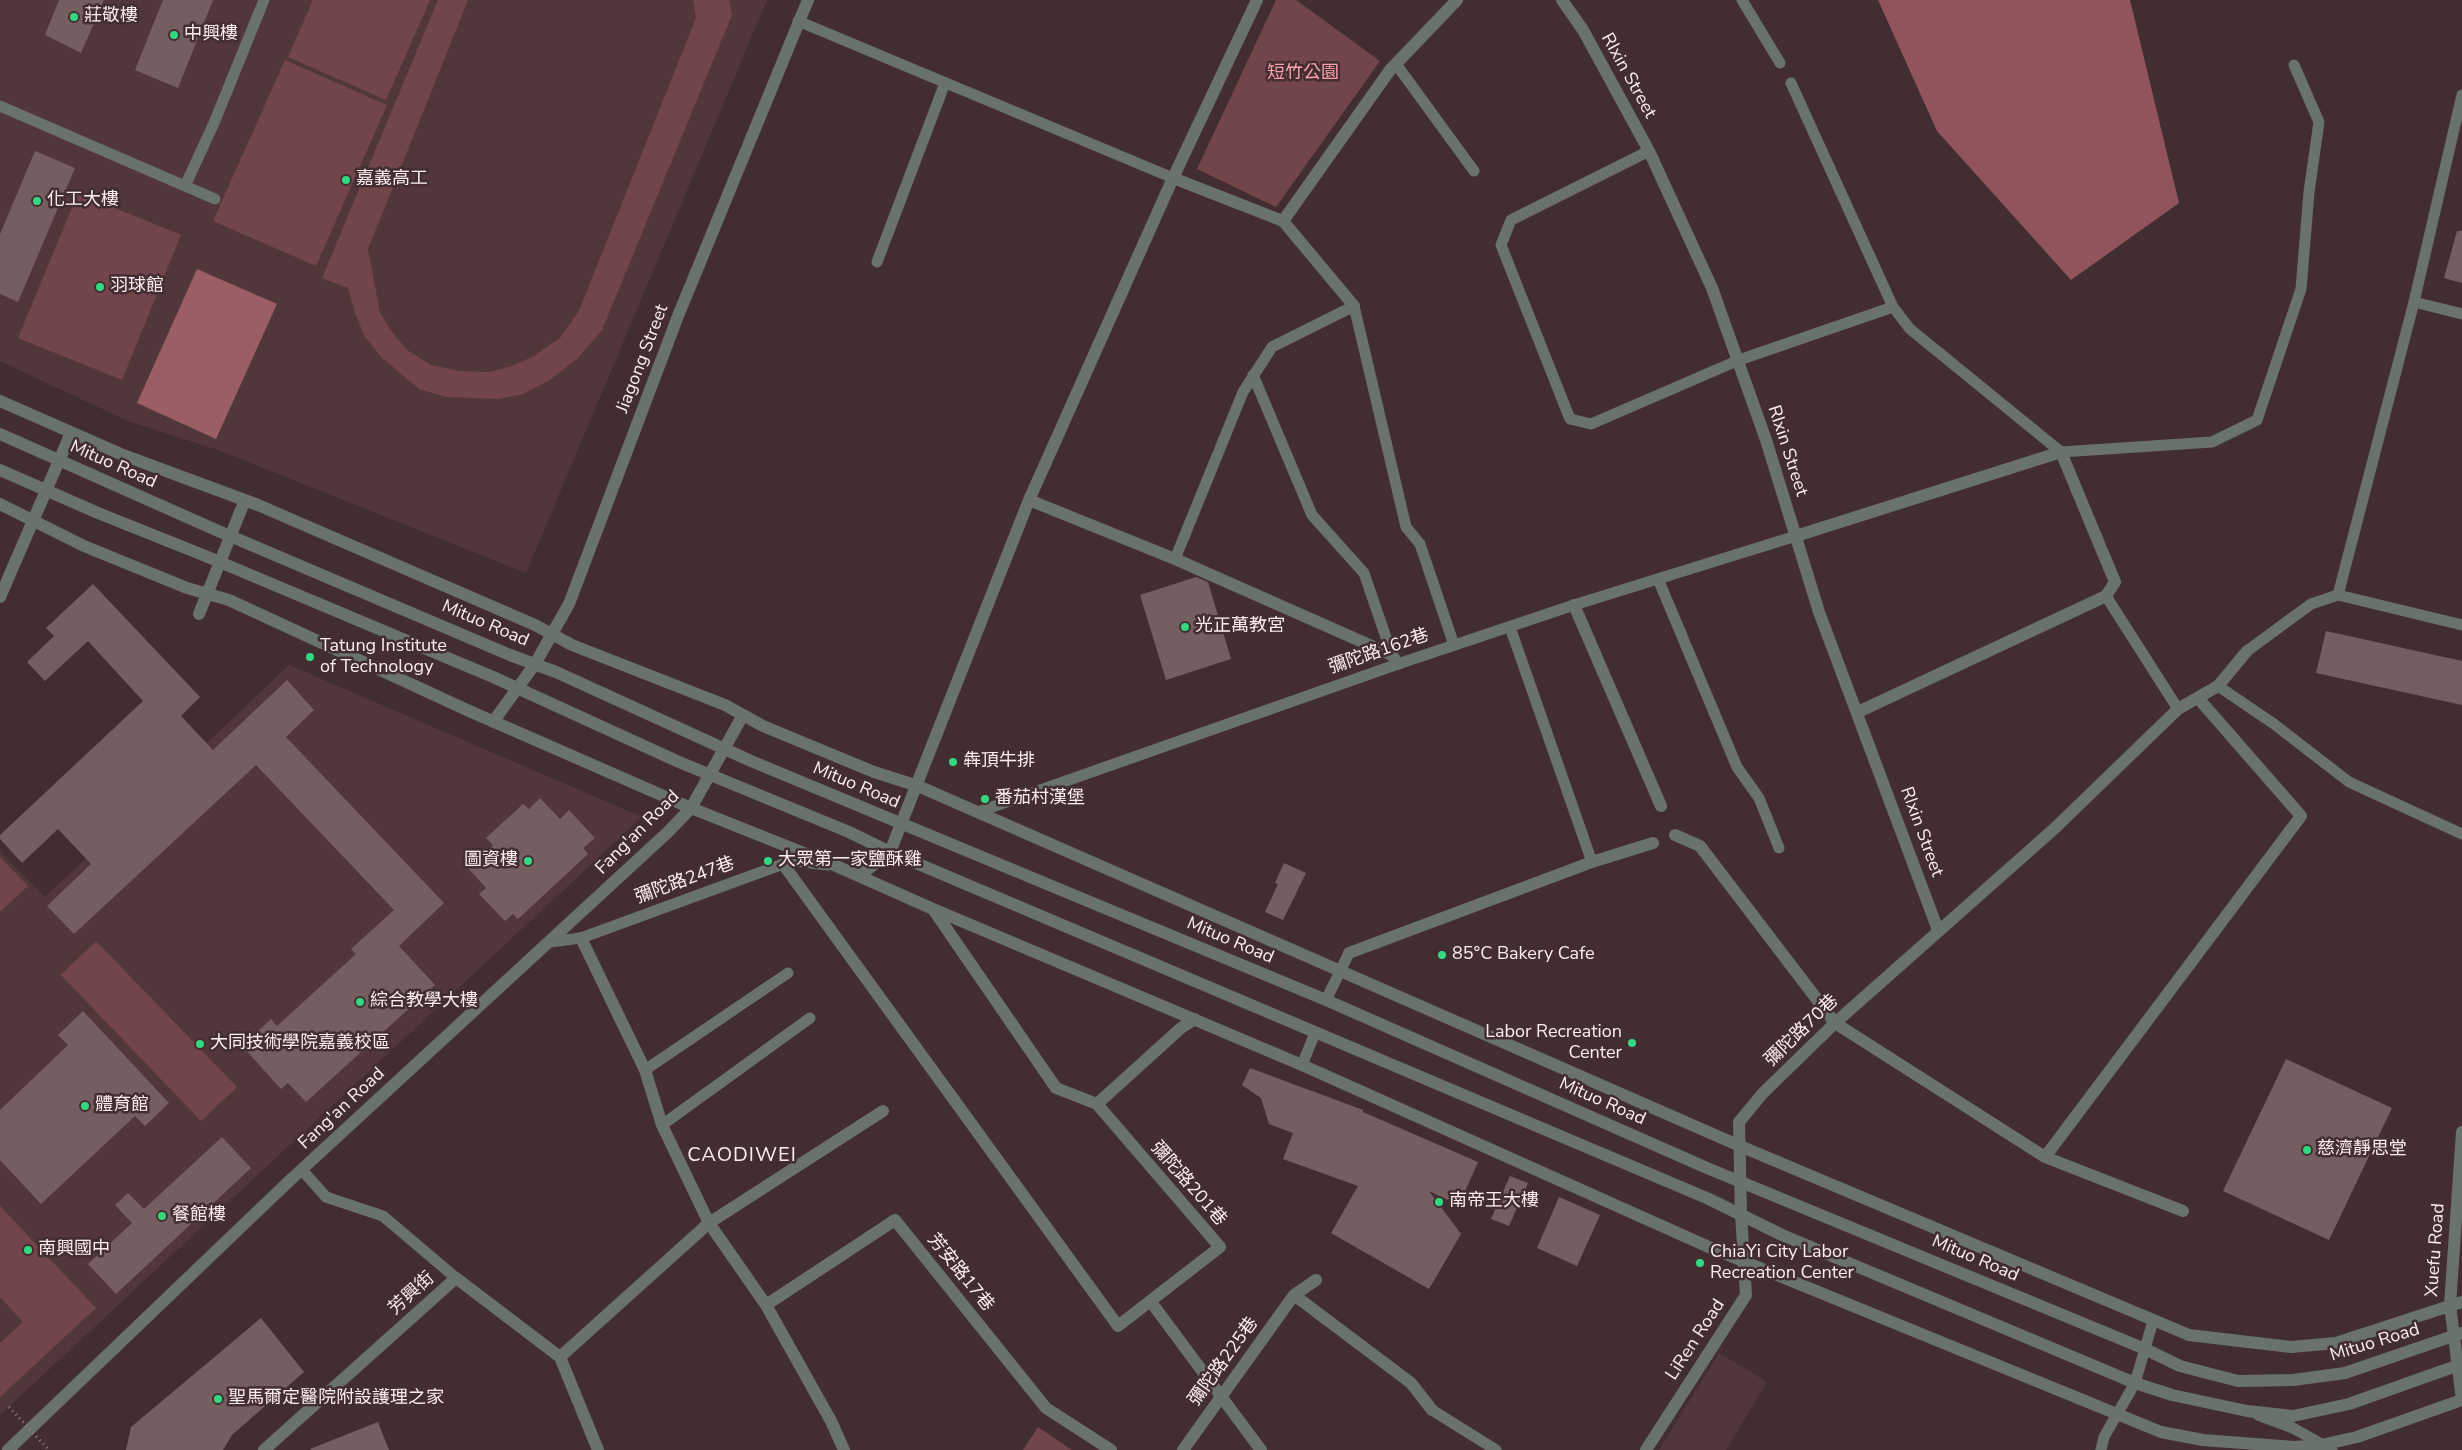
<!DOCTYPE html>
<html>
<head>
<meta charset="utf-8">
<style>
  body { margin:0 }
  canvas { display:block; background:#422e30 }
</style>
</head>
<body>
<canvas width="2462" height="1450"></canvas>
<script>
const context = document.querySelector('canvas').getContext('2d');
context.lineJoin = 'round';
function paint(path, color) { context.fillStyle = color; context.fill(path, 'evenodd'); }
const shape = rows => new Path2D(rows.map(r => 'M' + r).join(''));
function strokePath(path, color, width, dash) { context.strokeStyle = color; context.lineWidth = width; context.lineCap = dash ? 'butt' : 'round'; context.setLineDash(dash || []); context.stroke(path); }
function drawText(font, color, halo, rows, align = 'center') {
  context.font = font + ' "Nunito Sans","Noto Sans TC",sans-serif'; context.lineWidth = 5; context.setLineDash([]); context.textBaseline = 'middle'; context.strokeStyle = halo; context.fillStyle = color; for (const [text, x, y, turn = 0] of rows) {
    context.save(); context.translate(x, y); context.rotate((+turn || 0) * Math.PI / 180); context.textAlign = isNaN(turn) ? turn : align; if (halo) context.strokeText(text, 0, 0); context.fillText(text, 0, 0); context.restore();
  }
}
paint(shape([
  [0,0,767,0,526,573,218,450,128,421,0,361],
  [289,665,642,817,0,1415,0,851,45,897],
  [1719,1353,1767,1382,1726,1450,1659,1450]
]), '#513739');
paint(shape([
  [313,0,430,0,386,100,288,57],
  [438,0,468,0,368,249,380,313,392,332,407,350,431,365,459,371,489,372,512,366,534,356,560,338,579,311,696,18,693,0,729,0,732,15,602,330,578,358,550,380,523,394,498,399,446,397,419,389,381,357,364,335,355,313,348,288,322,278],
  [1276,0,1296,0,1380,61,1276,207,1197,169],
  [285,60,387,105,316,266,213,221],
  [78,193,181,235,122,380,18,338],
  [0,857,28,886,0,912],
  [96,941,237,1087,201,1121,61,975],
  [0,1206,96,1308,0,1397,0,1343,23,1322,0,1297],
  [1038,1427,1072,1450,1023,1450]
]), '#71454a');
paint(shape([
  [1878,0,2130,0,2179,203,2071,280,1937,131]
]), '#91545c');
paint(shape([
  [197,269,277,304,216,439,137,403]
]), '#9b5e65');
paint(shape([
  [59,0,104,0,81,53,45,35],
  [163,0,213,0,178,88,135,70],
  [35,151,75,168,18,302,0,294,0,234],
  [2457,231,2462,231,2462,283,2444,278],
  [1196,577,1208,582,1231,659,1166,680,1140,595],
  [93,584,200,697,181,716,213,750,287,680,314,710,286,737,444,903,399,946,435,985,306,1102,288,1083,281,1089,242,1046,271,1019,277,1026,356,954,351,949,394,910,256,765,74,934,47,906,91,864,58,829,22,863,0,839,0,835,143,701,88,641,45,681,27,662,54,636,46,628],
  [2326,631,2462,661,2462,705,2316,673],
  [540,798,560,819,569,810,595,838,583,848,588,854,518,919,513,914,505,921,479,894,486,888,468,868,493,845,486,838,523,804,529,809],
  [1284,863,1306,873,1283,920,1265,912,1278,884,1275,883],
  [83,1011,169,1103,145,1126,135,1116,41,1204,0,1160,0,1110,68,1045,58,1035],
  [2286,1059,2392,1108,2329,1240,2223,1191],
  [1250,1068,1363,1110,1363,1112,1478,1162,1459,1205,1429,1191,1461,1234,1429,1289,1331,1233,1358,1186,1283,1159,1293,1133,1269,1124,1261,1098,1242,1085],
  [222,1137,251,1168,116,1294,88,1264,132,1223,115,1205,128,1193,144,1209],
  [1510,1176,1528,1183,1509,1226,1491,1219],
  [1559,1197,1600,1215,1577,1266,1537,1248],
  [261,1318,304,1372,232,1435,223,1450,126,1450,131,1427],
  [378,1422,389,1450,311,1450,310,1449]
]), '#755e60');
strokePath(shape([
  [1742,0,1780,63],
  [798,21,1173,178],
  [1396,64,1474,171],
  [1791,83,1893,307,1910,329,2061,452,2212,442,2257,420,2301,289,2309,192,2319,122,2294,65],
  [0,106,215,199],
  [1649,151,1511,220,1501,245,1570,419,1591,424,1739,360,1893,307],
  [185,186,214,123,264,0],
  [877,262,945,83],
  [2414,302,2462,314],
  [1253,375,1312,515,1364,573,1392,655],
  [1175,559,1243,392,1272,347,1354,306,1406,527,1420,544,1454,645],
  [1658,579,1737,767,1759,798,1779,848],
  [2338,595,2414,302,2462,95],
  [2106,596,2178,709],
  [1510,627,1592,862],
  [2247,651,2311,604,2338,595,2462,625],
  [2218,686,2274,724,2349,782,2462,834],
  [978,812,1398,664,1574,605,1796,536],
  [550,942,581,938,783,864,793,861,828,865],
  [1326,1000,1349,953],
  [1302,1065,1315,1033],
  [645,1070,788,973],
  [662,1125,810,1018],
  [302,1170,326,1197,383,1216,456,1278],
  [1432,1410,1496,1450],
  [2258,1415,2293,1428,2332,1450],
  [2101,1450,2104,1437,2135,1383,2153,1321]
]), '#6a726c', 11);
strokePath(shape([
  [1562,0,1583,30,1649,151,1712,288,1766,440,1819,612,1938,930],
  [1173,178,1283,221,1390,70,1457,0],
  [1283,221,1354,306],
  [0,401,123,455,258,505,535,625,572,645,725,705,763,726,874,772,918,786,1740,1146,2189,1335,2291,1347,2336,1343,2462,1302],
  [1029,500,1175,559,1392,655,1398,664],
  [0,504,84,546,187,588,229,600,467,710,691,808,834,865,933,909,1302,1065,1711,1248,2161,1432,2203,1440,2294,1447,2321,1445,2357,1437,2462,1400],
  [1796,536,2061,452,2115,582,2106,596,1858,712],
  [1574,605,1661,806],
  [199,614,245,500],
  [493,722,535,664,569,604,678,316,808,0],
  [1675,835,1700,846,1835,1023,2045,1157,2301,816,2198,698],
  [783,864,1118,1326,1220,1247,1097,1104,1181,1028,1195,1019],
  [859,876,890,852,1029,500,1173,178,1257,0],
  [933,909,1056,1088,1097,1104],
  [581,938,645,1070,662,1125,709,1223,766,1305,831,1421,844,1450],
  [1349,953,1592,862,1653,843],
  [2045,1157,2183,1211],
  [1316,1280,1294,1295,1411,1383,1432,1410],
  [1151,1302,1261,1450],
  [766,1305,895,1220,1046,1408,1111,1450],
  [560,1357,709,1223,883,1111],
  [2462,1400,2450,1305,2462,1132],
  [8,1450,286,1184,668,832,691,808,743,715],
  [264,1450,456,1278,560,1357,598,1450],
  [1183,1450,1294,1295],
  [1646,1450,1746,1295,1741,1214,1739,1122,1763,1093,1835,1023,2055,828,2178,709,2218,686,2247,651]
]), '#6a726c', 12);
strokePath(shape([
  [0,434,216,530,510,655,556,672,751,761,1326,1000,1707,1168,2145,1349,2180,1366,2238,1381,2293,1380,2345,1373,2462,1333],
  [0,470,98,513,203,555,493,677,679,762,849,832,890,852,1709,1199,1782,1235,2135,1383,2172,1395,2247,1411,2293,1416,2349,1404,2462,1364],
  [0,597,71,433]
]), '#6a726c', 12);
strokePath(shape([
  [9,1407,49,1450]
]), '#948384', 3, [1, 4]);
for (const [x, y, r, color] of [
  [74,17,5,"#33d882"],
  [174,35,5,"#33d882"],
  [346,180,5,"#33d882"],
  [37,201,5,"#33d882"],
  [100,287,5,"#33d882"],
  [1185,627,5,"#33d882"],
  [310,657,5,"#33d882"],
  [953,762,5,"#33d882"],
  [985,799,5,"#33d882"],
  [528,861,5,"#33d882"],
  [768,861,5,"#33d882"],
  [1442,955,5,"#33d882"],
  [360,1002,5,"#33d882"],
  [1632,1043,5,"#33d882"],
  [200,1044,5,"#33d882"],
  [85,1106,5,"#33d882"],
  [2307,1150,5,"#33d882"],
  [1439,1202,5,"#33d882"],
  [162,1216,5,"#33d882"],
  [28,1250,5,"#33d882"],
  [1700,1263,5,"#33d882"],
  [218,1399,5,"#33d882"]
]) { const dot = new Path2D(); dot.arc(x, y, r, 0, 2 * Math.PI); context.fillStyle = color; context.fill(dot); strokePath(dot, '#422e30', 2); }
drawText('18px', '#fbedee', '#422e30', [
  ["莊敬樓",84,17],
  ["中興樓",184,35],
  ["嘉義高工",356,180],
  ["化工大樓",47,201],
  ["羽球館",110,287],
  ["光正萬教宮",1195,627],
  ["Tatung Institute",320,647],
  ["of Technology",320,668],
  ["犇頂牛排",963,762],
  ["番茄村漢堡",995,799],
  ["圖資樓",518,861,"right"],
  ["大眾第一家鹽酥雞",778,861],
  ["85°C Bakery Cafe",1452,955],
  ["綜合教學大樓",370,1002],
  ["Labor Recreation",1622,1033,"right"],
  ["Center",1622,1054,"right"],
  ["大同技術學院嘉義校區",210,1044],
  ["體育館",95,1106],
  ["慈濟靜思堂",2317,1150],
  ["南帝王大樓",1449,1202],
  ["餐館樓",172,1216],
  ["南興國中",38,1250],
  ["ChiaYi City Labor",1710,1253],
  ["Recreation Center",1710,1274],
  ["聖馬爾定醫院附設護理之家",228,1399]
], 'left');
drawText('18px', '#fda1ac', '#422e30', [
  ["短竹公園",1303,74]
]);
drawText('18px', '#fbedee', '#422e30', [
  ["RIxin Street",1628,76,61],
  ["Jiagong Street",643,359,-69],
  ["RIxin Street",1787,451,72],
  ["Mituo Road",113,465,24],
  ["Mituo Road",485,624,23],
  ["彌陀路162巷",1379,652,-19],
  ["Mituo Road",856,786,23],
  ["RIxin Street",1921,832,70],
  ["Fang'an Road",638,833,-45],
  ["彌陀路247巷",685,881,-20],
  ["Mituo Road",1230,941,23],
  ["彌陀路70巷",1802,1031,-44],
  ["Mituo Road",1602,1102,24],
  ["Fang'an Road",342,1109,-43],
  ["彌陀路201巷",1188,1184,49],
  ["Xuefu Road",2436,1250,-86],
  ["Mituo Road",1975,1259,23],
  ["芳安路17巷",960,1273,51],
  ["芳興街",412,1294,-42],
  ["LiRen Road",1696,1340,-57],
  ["Mituo Road",2375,1343,-17],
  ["彌陀路225巷",1224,1362,-54]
]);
context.letterSpacing = '1px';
drawText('20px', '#fbedee', '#422e30', [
  ["CAODIWEI",742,1156]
]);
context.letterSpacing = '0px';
</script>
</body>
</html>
